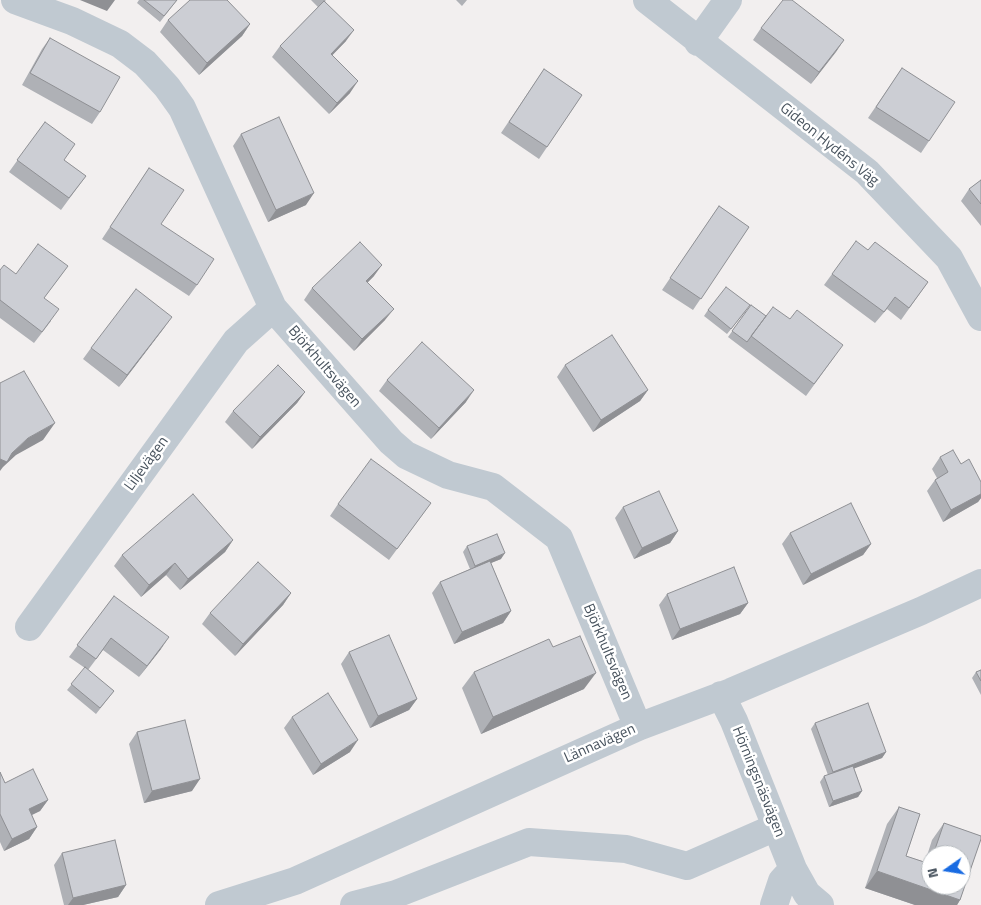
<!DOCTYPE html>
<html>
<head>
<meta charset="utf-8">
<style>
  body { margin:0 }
  #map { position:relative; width:981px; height:905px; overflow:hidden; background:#f2efef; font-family:"Titillium Web",sans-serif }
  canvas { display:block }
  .north { position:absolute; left:921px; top:845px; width:50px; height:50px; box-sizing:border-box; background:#fff; border:1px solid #b5babe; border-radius:50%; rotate:257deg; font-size:14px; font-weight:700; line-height:20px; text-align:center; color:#47525d }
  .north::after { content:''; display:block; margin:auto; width:18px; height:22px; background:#196be2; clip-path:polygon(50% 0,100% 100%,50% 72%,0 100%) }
</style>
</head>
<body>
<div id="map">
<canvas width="981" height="905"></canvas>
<div class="north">N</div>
</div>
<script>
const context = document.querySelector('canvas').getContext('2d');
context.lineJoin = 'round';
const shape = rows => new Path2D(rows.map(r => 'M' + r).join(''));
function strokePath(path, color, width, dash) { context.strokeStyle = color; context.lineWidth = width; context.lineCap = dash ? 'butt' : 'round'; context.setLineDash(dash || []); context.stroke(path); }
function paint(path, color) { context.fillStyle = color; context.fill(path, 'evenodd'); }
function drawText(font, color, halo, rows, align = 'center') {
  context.font = font + ' "Titillium Web",sans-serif'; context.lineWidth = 5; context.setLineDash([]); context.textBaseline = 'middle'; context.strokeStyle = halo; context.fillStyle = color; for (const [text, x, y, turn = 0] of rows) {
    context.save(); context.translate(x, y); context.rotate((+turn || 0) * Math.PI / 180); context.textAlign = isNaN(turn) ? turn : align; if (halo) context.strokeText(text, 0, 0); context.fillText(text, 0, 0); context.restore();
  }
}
strokePath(shape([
  [15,0,72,21,120,44,145,63,167,87,182,108,273,308,391,442,406,455,448,475,493,487,559,538,638,727],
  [647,0,867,172,949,258,981,317],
  [698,42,728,0],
  [29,627,236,341,273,308],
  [721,695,734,721,793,869,807,894,820,905],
  [219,905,295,881,638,727,731,692,921,611,981,583],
  [354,905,396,894,529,842,626,849,687,866,776,827],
  [774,905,782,881,793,869]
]), '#c0c9d1', 28);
paint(shape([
  [139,0,177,0,160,22,137,3],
  [311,0,326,0,325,1,346,41,332,55,350,93,329,114,272,57,280,46,318,7],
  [456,0,467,0,462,6],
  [168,20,250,24,242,36,199,75,160,32],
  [761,28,844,40,811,84,753,40],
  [50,38,100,112,92,124,22,85,42,49],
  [902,68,929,141,921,153,868,118],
  [544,69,582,95,539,159,501,133],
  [45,122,64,160,86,176,61,210,9,172],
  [241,134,306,205,268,222,233,146],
  [149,168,161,224,197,285,189,296,102,239],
  [981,180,981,226,961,201,969,189],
  [719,206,749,227,693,310,662,290],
  [868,250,928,282,901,320,887,309,875,323,824,285,832,274],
  [68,266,44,298,51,321,34,343,0,318,0,270,16,274],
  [374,276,367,283,385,320,354,351,304,300,312,288],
  [751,305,766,316,790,319,835,356,806,396,728,337],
  [708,310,746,311,727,334,704,316],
  [164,328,119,387,83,359,91,348],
  [565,365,648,390,640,401,593,432,557,377],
  [387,380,466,402,431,439,379,391],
  [305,392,297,403,252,449,225,422,233,411],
  [940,457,961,464,981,482,981,498,978,502,943,522,927,491,935,480,937,478,932,469],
  [431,503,389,560,330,516,338,504],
  [623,507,678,531,670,543,634,559,615,518],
  [790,533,871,544,863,555,803,585,782,544],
  [233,540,225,552,180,590,166,575,141,597,114,566,122,555],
  [467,546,501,559,491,563,511,611,503,623,454,644,432,593,440,582,470,569,463,552],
  [291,593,283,605,235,656,202,624,210,613],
  [667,594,748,603,740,614,672,640,659,605],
  [114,596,161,649,139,677,103,650,88,670,114,691,96,714,67,690,85,668,69,657],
  [553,647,584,689,481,734,462,688,474,672],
  [349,652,417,699,409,710,370,728,341,664],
  [981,670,981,695,972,678,976,672],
  [292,717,350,752,313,775,284,728],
  [815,723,886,752,882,758,854,768,862,791,858,797,829,807,820,782,824,776,828,775,811,729],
  [137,732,192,791,144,803,129,744],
  [0,772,5,783,48,800,40,811,32,815,37,827,29,839,4,851,0,842],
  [899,807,920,814,906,856,925,862,932,840,944,823,981,836,981,839,960,900,957,905,915,905,865,888,887,824],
  [931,855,961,855,961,885,931,885],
  [62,853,126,885,118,897,83,905,64,905,54,865]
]), '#afb1b6');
paint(shape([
  [80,0,115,0,107,11],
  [250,24,242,36,199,75,207,63],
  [354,30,346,41,323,65,331,54],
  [844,40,836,52,811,84,819,72],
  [358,81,350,93,329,114,337,103],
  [314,193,306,205,268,222,276,210],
  [382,265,374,276,358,292,366,281],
  [394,309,385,320,354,351,362,339],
  [172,317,164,328,119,387,127,375],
  [474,390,466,402,431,439,439,428],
  [648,390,640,401,593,432,601,420],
  [305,392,297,403,252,449,260,437],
  [55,423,43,440,16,455,3,467,0,471,0,459,12,453,28,438],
  [981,494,981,498,978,502,943,522,951,510],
  [678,531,670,543,634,559,642,548],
  [233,540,225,552,180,590,188,579],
  [871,544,863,555,803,585,811,574],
  [505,553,501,559,471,571,475,566],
  [175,563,166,575,141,597,149,585],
  [291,593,283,605,235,656,243,644],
  [748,603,740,614,672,640,680,629],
  [511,611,503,623,454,644,462,632],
  [169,637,161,649,139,677,147,666],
  [596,673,584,689,481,734,493,717],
  [417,699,409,710,370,728,378,716],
  [358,740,350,752,313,775,321,764],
  [886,752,882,758,829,778,833,772],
  [200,779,192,791,144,803,152,791],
  [862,791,858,797,829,807,833,801],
  [48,800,40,811,21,820,29,809],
  [37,827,29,839,4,851,12,839],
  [877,871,960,900,957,905,915,905,865,888],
  [126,885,118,897,83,905,68,905,73,898]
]), '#8f9094');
const building = shape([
  [144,0,177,0,164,16,144,0],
  [190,0,227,0,250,24,207,63,168,20,190,0],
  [783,0,792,0,844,40,819,72,761,28,783,0],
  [324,1,354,30,331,54,358,81,337,103,280,46,324,1],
  [50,38,120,77,100,112,30,73,50,38],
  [902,68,955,102,929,141,876,107,902,68],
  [544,69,582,95,547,147,509,122,544,69],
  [279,117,314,193,276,210,241,134,279,117],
  [45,122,75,144,64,160,86,176,69,198,17,160,45,122],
  [149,168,184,190,161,224,214,259,197,285,110,227,149,168],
  [981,180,981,204,969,189,981,180],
  [719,206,749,227,701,299,670,278,719,206],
  [856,241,868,250,875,242,928,282,909,308,895,297,884,312,832,274,856,241],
  [360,242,382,265,366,281,394,309,362,339,312,288,360,242],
  [38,244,68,266,44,298,59,309,42,332,0,300,0,270,4,265,16,274,38,244],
  [726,287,750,305,731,329,708,310,726,287],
  [136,289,172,317,127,375,91,348,136,289],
  [751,305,766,316,747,342,732,331,751,305],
  [773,307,790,319,797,310,843,345,814,384,751,336,773,307],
  [612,335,648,390,601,420,565,365,612,335],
  [422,342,474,390,439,428,387,380,422,342],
  [278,365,305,392,260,437,233,411,278,365],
  [24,371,55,423,28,438,12,453,7,462,0,459,0,383,24,371],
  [953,450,961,464,969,459,981,482,981,494,951,510,935,480,948,472,940,457,953,450],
  [371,459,431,503,397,549,338,504,371,459],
  [659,491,678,531,642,548,623,507,659,491],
  [193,494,233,540,188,579,175,563,149,585,122,555,193,494],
  [851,503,871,544,811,574,790,533,851,503],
  [497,534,505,553,475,566,467,546,497,534],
  [490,561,511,611,462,632,440,582,490,561],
  [258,562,291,593,243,644,210,613,258,562],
  [734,567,748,603,680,629,667,594,734,567],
  [114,596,169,637,147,666,111,638,96,659,77,645,114,596],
  [389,635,417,699,378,716,349,652,389,635],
  [580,636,596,673,493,717,474,672,549,639,553,647,580,636],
  [85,667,114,691,100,708,71,684,85,667],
  [981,670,981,681,976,672,981,670],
  [328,693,358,740,321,764,292,717,328,693],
  [868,703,886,752,833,772,815,723,868,703],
  [185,720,200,779,152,791,137,732,185,720],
  [853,766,862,791,833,801,824,776,853,766],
  [33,769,48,800,29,809,37,827,12,839,0,814,0,772,5,783,33,769],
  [899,807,920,814,906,856,930,864,931,861,931,885,961,885,961,855,933,855,944,823,981,836,981,839,960,900,877,871,899,807],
  [115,840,126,885,73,898,62,853,115,840]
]);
paint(building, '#ccced4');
strokePath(building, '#8f9094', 1);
drawText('15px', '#47525d', '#fff', [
  ["Gideon Hydéns Väg",829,145,39],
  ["Björkhultsvägen",324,367,49],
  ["Liljevägen",147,464,-54],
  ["Björkhultsvägen",607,652,67],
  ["Lännavägen",600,744,-24],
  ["Hörningsnäsvägen",758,782,68]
]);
</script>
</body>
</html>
